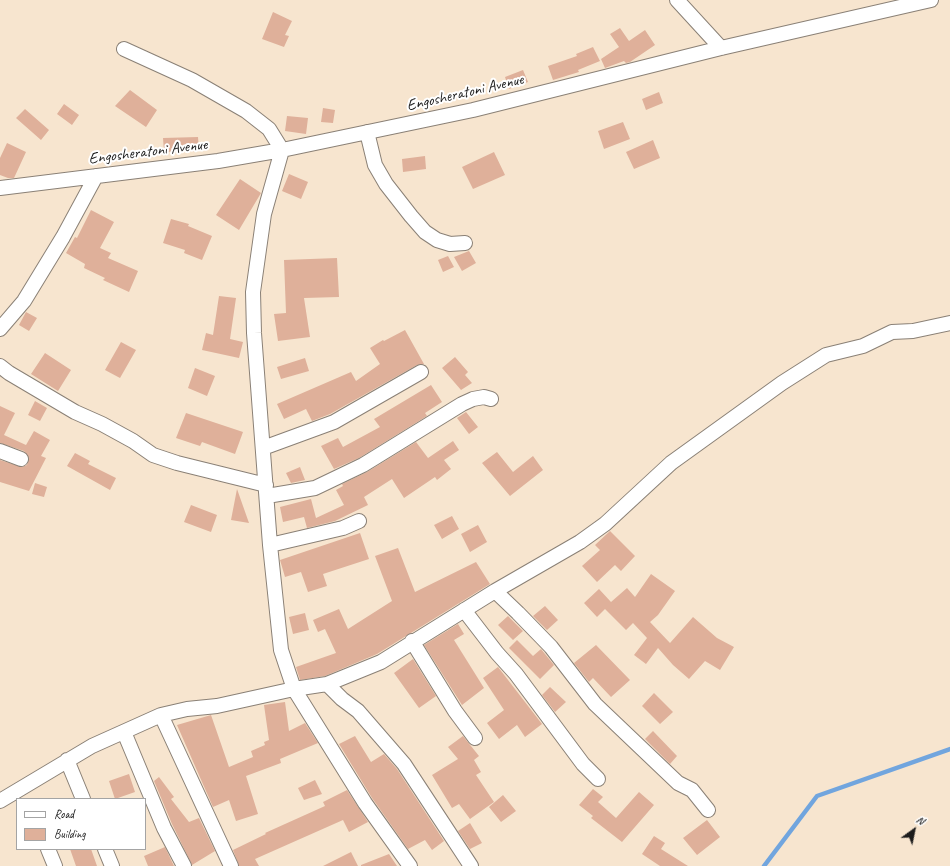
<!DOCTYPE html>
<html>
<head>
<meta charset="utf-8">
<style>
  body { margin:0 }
  #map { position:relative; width:950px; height:866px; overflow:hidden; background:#f7e5cf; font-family:Caveat,sans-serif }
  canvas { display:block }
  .legend { position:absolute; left:16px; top:798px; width:130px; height:52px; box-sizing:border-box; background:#fff; border:1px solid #a4a4a4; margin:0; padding:5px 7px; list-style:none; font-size:12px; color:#1c1c1c }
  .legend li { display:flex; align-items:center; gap:8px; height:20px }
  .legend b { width:20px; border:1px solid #a4a4a4 }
  .north { position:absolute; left:894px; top:810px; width:40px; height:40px; -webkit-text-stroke:3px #fff; paint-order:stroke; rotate:33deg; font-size:11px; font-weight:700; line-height:16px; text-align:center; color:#1c1c1c }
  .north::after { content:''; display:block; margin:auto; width:14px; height:18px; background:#1c1c1c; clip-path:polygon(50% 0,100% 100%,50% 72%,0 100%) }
</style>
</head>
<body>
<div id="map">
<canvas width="950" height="866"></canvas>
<ul class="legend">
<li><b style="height:5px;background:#fff"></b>Road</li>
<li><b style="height:11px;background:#dfb09a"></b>Building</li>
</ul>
<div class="north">N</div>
</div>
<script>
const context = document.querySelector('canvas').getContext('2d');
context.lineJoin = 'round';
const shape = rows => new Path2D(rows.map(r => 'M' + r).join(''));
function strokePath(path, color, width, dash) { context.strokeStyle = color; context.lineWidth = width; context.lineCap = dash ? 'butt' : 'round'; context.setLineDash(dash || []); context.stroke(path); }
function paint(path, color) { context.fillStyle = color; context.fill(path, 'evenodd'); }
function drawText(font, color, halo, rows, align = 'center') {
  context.font = font + ' Caveat,sans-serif'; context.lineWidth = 4; context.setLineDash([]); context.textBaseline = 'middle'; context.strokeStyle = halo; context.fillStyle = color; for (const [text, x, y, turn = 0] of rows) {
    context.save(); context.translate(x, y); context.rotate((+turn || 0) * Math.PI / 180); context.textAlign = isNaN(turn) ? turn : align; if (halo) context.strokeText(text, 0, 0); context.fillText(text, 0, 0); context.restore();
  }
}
strokePath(shape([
  [764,866,817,796,950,749]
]), '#71a5de', 4.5);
paint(shape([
  [273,12,292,21,285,35,289,36,284,47,262,39],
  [620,28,629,41,645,30,655,45,630,62,626,63,624,61,605,68,601,59,619,47,610,34],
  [593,47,600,61,578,70,579,72,553,80,548,66,577,56,576,54],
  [523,70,528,82,509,89,505,77],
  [130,90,157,110,146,127,115,106],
  [659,92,663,103,646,110,642,99],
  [64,104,79,115,72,125,57,114],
  [323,108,335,110,333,123,321,122],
  [25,109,49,130,41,140,16,118],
  [287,116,308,118,306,134,285,131],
  [623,122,630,139,604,149,598,131],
  [198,137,199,151,164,152,163,138],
  [653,140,660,158,634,169,626,152],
  [7,143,26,152,14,178,8,178,0,175,0,158],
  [494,152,505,175,473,189,462,167],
  [425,156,426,169,403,172,402,159],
  [289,174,308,182,301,199,282,191],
  [240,179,261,193,239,230,216,215],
  [91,210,114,222,100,248,111,253,108,258,138,271,129,292,103,280,105,278,84,268,85,264,66,253,75,237,77,238],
  [171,219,189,224,188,226,212,236,202,260,184,253,185,250,163,243],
  [469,251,476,263,462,271,454,257],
  [448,256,454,267,443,272,438,260],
  [337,258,339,297,304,298,310,337,278,341,274,314,286,313,284,260],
  [219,296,236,298,230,339,243,342,239,358,202,350,206,333,213,335],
  [26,312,37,318,29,331,19,325],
  [405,330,424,364,417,365,330,414,312,421,306,409,284,419,277,404,351,372,356,381,380,364,370,348,383,340,384,341],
  [121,342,136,350,120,378,105,370],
  [45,353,71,370,58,391,31,374],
  [455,357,468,372,465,375,472,383,461,390,442,368],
  [305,358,309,371,281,379,277,367],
  [195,368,215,376,207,396,188,388],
  [431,385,442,402,425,413,427,416,359,458,334,469,321,446,338,438,343,447,380,427,374,419],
  [35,401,47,408,40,421,28,415],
  [0,406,15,413,4,435,26,445,34,431,50,440,41,456,46,458,29,491,0,482,0,460,22,467,27,465,29,458,24,451,0,443],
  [466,412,478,427,469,434,457,418],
  [186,413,243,432,235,454,202,442,200,446,176,438],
  [453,441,459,450,444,460,451,469,437,480,435,477,404,498,392,479,364,497,368,505,335,521,307,528,304,517,283,522,280,507,311,499,316,518,344,505,336,490,343,486,342,484,367,472,416,442,428,458],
  [497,452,513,472,533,456,543,470,510,496,482,463],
  [75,453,90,461,88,464,116,478,110,490,67,466],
  [300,467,305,480,291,483,286,473],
  [35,483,47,487,44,497,32,494],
  [237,489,249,523,231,520],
  [191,505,217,515,211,532,184,522],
  [452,516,459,529,442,539,434,525],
  [478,525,487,542,470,552,461,534],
  [610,531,635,556,621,571,615,565,597,582,582,566,600,550,595,545],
  [360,533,369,559,323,574,327,586,308,592,301,572,285,577,280,560],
  [398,548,415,592,476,562,490,584,377,654,325,676,300,680,296,667,336,653,325,629,318,632,313,620,339,609,348,629,392,601,375,556],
  [651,574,675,591,658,615,650,622,670,643,693,617,717,638,734,647,720,670,705,661,689,679,673,665,658,648,646,664,634,655,647,638,633,623,626,630,605,609,597,617,584,603,599,589,611,602,627,588,635,597],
  [545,606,558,620,547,630,533,616],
  [305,613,309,630,293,634,289,617],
  [508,616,523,631,513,640,498,625],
  [458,624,464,634,454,640,484,688,462,705,424,645],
  [517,640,533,656,541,649,554,665,540,679,509,648],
  [596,645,630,680,611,697,593,678,589,682,574,663],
  [413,659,436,696,419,708,394,673],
  [498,667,542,724,525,737,517,725,499,739,487,723,504,710,483,678],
  [550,687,566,702,555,712,542,695],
  [654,693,673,712,660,724,642,706],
  [285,702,289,731,305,723,318,743,280,759,281,763,246,776,258,814,236,821,229,800,213,807,177,725,211,715,229,767,253,757,251,751,265,745,264,742,269,740,264,705],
  [653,731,677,756,670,764,645,739],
  [355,736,371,762,384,754,397,769,444,841,432,850,425,840,408,849,372,798,339,744],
  [463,736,479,756,474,760,481,772,476,775,494,802,470,819,459,804,452,808,432,775,458,759,448,747],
  [129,774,135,792,115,799,109,781],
  [159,777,174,797,171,799,189,822,199,818,215,851,192,865,172,824,154,781],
  [315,780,322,794,304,800,298,788],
  [593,789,603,797,598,802,616,818,639,792,654,805,622,842,591,818,593,816,579,805],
  [347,790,368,822,349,832,343,820,255,859,259,866,239,866,233,850,266,834,265,833,325,806,323,802],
  [503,795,516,811,501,822,489,807],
  [707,820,720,837,697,855,683,838],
  [470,823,482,843,470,849,458,831],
  [654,836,665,843,661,849,688,866,660,866,642,854],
  [165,847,174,866,148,866,144,856],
  [70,849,91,849,97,866,76,866],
  [351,852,358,866,323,866],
  [389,854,397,866,361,866,361,865]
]), '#dfb09a');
const minor = shape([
  [677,0,721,48],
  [124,49,192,80,246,111,269,129,282,150,264,214,253,292,254,333,270,545,281,650,294,689,365,803,410,866],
  [367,132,375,165,386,184,411,216,425,232,437,240,450,244,465,243],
  [0,188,218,161,282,150,473,110,721,48,931,0],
  [0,329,24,301,63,237,96,176],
  [0,366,9,373,75,412,102,424,133,441,153,455,177,463,266,485],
  [263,448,334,422,421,372],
  [0,451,21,459],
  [267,496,315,488,363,465,462,404,473,399,484,397,491,399],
  [270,545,343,528,359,521],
  [495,591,518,613,551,647,595,704,678,783,692,790,708,810],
  [464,610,497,653,516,674,583,764,598,779],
  [412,641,455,711,475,738],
  [327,684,342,699,358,711,404,764,471,866],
  [161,715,231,866],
  [124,732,164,828,184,866],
  [67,760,83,799],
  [0,801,92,746,161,715,187,709,217,706,294,689,327,684,381,662,495,591,580,542,605,524,671,463,782,383,826,355,863,346,892,332,913,331,950,323],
  [48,849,55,866],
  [105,849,112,866]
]);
strokePath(minor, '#8a8076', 16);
strokePath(minor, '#fff', 14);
drawText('16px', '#1c1c1c', '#fff', [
  ["Engosheratoni Avenue",465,93,-13],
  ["Engosheratoni Avenue",148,152,-7]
]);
</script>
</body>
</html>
